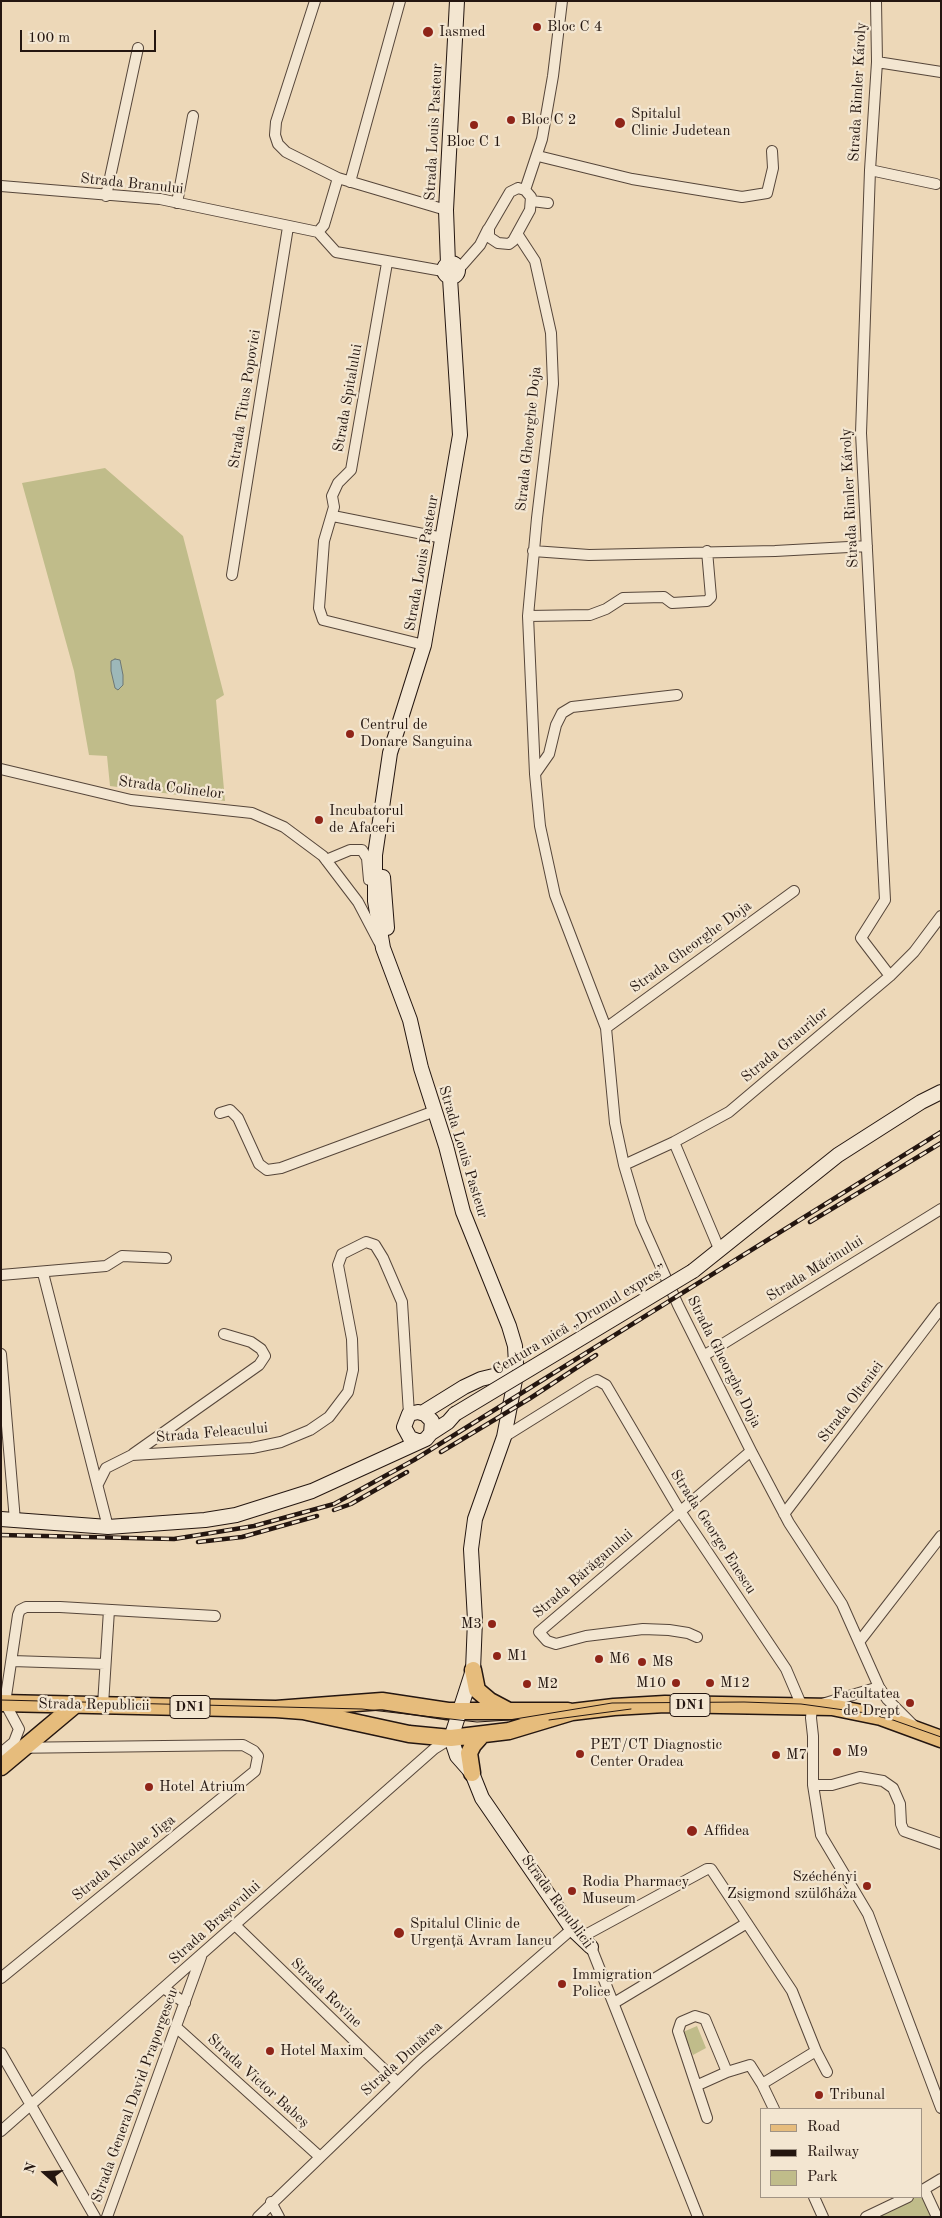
<!DOCTYPE html>
<html>
<head>
<meta charset="utf-8">
<style>
  body { margin:0 }
  #map { position:relative; width:942px; height:2218px; overflow:hidden; background:#edd8b8; font-family:"Old Standard TT",serif }
  canvas { display:block }
  .frame { position:absolute; inset:0; border:2px solid #241610; pointer-events:none }
  .legend { position:absolute; left:760px; top:2108px; width:162px; height:90px; box-sizing:border-box; background:#f3e6d1; border:1px solid #a09384; margin:0; padding:6px 9px; list-style:none; font-size:15px; color:#241610 }
  .legend li { display:flex; align-items:center; gap:10px; height:25px }
  .legend b { width:25px; border:1px solid #a09384 }
  .north { position:absolute; left:20px; top:2148px; width:50px; height:50px; -webkit-text-stroke:4px #f3e6d1; paint-order:stroke; rotate:289deg; font-size:14px; font-weight:700; line-height:20px; text-align:center; color:#241610 }
  .north::after { content:''; display:block; margin:auto; width:18px; height:22px; background:#241610; clip-path:polygon(50% 0,100% 100%,50% 72%,0 100%) }
  .scale { position:absolute; left:20px; top:30px; width:136px; height:22px; box-sizing:border-box; border:2px solid #241610; border-top:0; padding-left:6px; font-size:15px; line-height:18px; white-space:nowrap; color:#241610; -webkit-text-stroke:4px #f3e6d1; paint-order:stroke }
</style>
</head>
<body>
<div id="map">
<canvas width="942" height="2218"></canvas>
<div class="frame"></div>
<ul class="legend">
<li><b style="height:6px;background:#e6bc7c"></b>Road</li>
<li><b style="height:6px;background:#241610"></b>Railway</li>
<li><b style="height:14px;background:#c0bc8a"></b>Park</li>
</ul>
<div class="north">N</div>
<div class="scale">100 m</div>
</div>
<script>
const context = document.querySelector('canvas').getContext('2d');
context.lineJoin = 'round';
function paint(path, color) { context.fillStyle = color; context.fill(path, 'evenodd'); }
const shape = rows => new Path2D(rows.map(r => 'M' + r).join(''));
function strokePath(path, color, width, dash) { context.strokeStyle = color; context.lineWidth = width; context.lineCap = dash ? 'butt' : 'round'; context.setLineDash(dash || []); context.stroke(path); }
function drawText(font, color, halo, rows, align = 'center') {
  context.font = font + ' "Old Standard TT",serif'; context.lineWidth = 4.5; context.setLineDash([]); context.textBaseline = 'middle'; context.strokeStyle = halo; context.fillStyle = color; for (const [text, x, y, turn = 0] of rows) {
    context.save(); context.translate(x, y); context.rotate((+turn || 0) * Math.PI / 180); context.textAlign = isNaN(turn) ? turn : align; if (halo) context.strokeText(text, 0, 0); context.fillText(text, 0, 0); context.restore();
  }
}
paint(shape([
  [105,468,183,536,224,695,216,700,225,801,110,786,107,756,89,755,74,671,22,483],
  [697,2026,706,2048,693,2055,683,2032],
  [921,2191,937,2217,866,2217,908,2197,921,2197]
]), '#c0bc8a');
const water = shape([
  [115,659,120,660,123,675,123,685,118,690,115,688,111,671,111,661,115,659]
]);
paint(water, '#9db8b9');
strokePath(water, '#6d7775', 1);
const street = shape([
  [315,1,276,122,275,135,278,144,286,152,338,178,446,210],
  [876,1,877,62,870,170,861,433,885,900,861,938,890,976],
  [877,62,941,72],
  [538,156,632,179,742,197,767,193,773,168,772,151],
  [870,170,936,184],
  [350,182,400,1],
  [1,186,160,199,318,232,324,225,338,178],
  [518,188,525,190,531,197,530,210,513,241,509,244,498,243,489,237,489,228,510,192,518,188],
  [525,190,542,139,553,76,562,1],
  [106,196,138,48],
  [532,201,548,203],
  [177,203,193,116],
  [318,232,336,252,443,271],
  [518,235,535,261,551,333,553,384,537,518,528,616,535,774,540,826,555,895,606,1028,615,1123,624,1165,641,1222,678,1305,751,1451,789,1523,842,1604,879,1687],
  [387,263,351,470,338,483,332,496,334,507,324,541,319,608,323,620,424,645],
  [458,270,480,245,488,229],
  [333,516,443,538],
  [533,551,589,555,775,551,867,546],
  [232,575,288,227],
  [528,616,590,615,606,609,623,598,664,597,672,603,707,601,711,597,707,551],
  [1,769,131,800,252,813,284,827,323,856,358,902,379,942],
  [535,774,549,754,556,725,562,713,572,707,677,695],
  [326,860,350,850,362,850,367,858,369,880],
  [606,1028,794,891],
  [220,1113,230,1110,238,1118,259,1164,267,1170,281,1168,435,1111],
  [674,1142,720,1251],
  [624,1165,674,1142,729,1112,890,976,914,952,941,916],
  [43,1273,108,1527],
  [1,1275,106,1266,122,1256,166,1258],
  [1,1354,15,1521],
  [705,1355,941,1209],
  [504,1437,589,1384,597,1380,606,1385,680,1511,786,1669,801,1704,807,1706],
  [133,1454,259,1365,265,1356,261,1349,251,1342,224,1334],
  [98,1484,106,1468,132,1455,252,1448,281,1442,310,1430,329,1417,348,1392,353,1370,352,1339,338,1265,342,1254,366,1242,375,1245,383,1258,402,1302,409,1414],
  [784,1514,941,1308],
  [697,1637,688,1633,669,1630,643,1629,586,1636,556,1644,547,1641,539,1632,751,1451],
  [859,1642,941,1536],
  [12,1661,105,1664],
  [103,1705,109,1610],
  [914,1726,887,1699,879,1687,812,1707,811,1718,813,1736,813,1785,821,1835,868,1914,941,2108],
  [1,1753,14,1742,19,1729,5,1703,18,1615,20,1610,26,1607,60,1607,215,1616],
  [813,1785,832,1785,860,1777,883,1781,893,1788,900,1804,901,1824,904,1831,941,1844],
  [235,1925,397,2082],
  [580,1938,707,1869,711,1869,792,1991,816,2051,827,2072],
  [591,1947,698,2217],
  [1,1978,255,1771,258,1756,254,1751,243,1745,7,1748],
  [165,1989,185,2003],
  [614,2003,747,1923],
  [176,2027,320,2157],
  [1,2053,95,2217],
  [762,2084,816,2051],
  [698,2085,727,2072,750,2065,762,2084,774,2109],
  [707,2118,678,2031,681,2022,695,2016,705,2019,727,2072],
  [1,2131,434,1749,450,1739],
  [924,2189,937,2217],
  [921,2191,941,2179],
  [814,2197,823,2217],
  [271,2202,279,2217],
  [107,2217,201,1957],
  [258,2217,420,2061,572,1929],
  [866,2217,908,2197]
]);
const secondary = shape([
  '444 270a7 7 0 1 1 14 0a7 7 0 1 1-14 0Z',
  [448,264,446,210,457,1],
  [450,278,460,435,424,645,390,753,375,855,375,901,383,948,410,1020,421,1068,446,1146,463,1212,509,1326,515,1346,516,1364],
  [383,877,387,928],
  [693,1271,838,1155,921,1102,941,1092],
  [515,1380,504,1437,475,1519,471,1549,475,1620,473,1670,451,1738,457,1756,472,1773,482,1798,572,1929,591,1947],
  [422,1413,464,1387,481,1379,506,1373],
  [431,1433,448,1422,455,1414],
  [1,1519,108,1527,205,1520,236,1515,312,1491,426,1439,431,1433,432,1421,425,1414,418,1412,409,1414,404,1427,410,1438,418,1441]
]);
const primary = shape([
  [473,1670,477,1690,490,1701,507,1710],
  [1,1703,276,1709,382,1701,448,1711,568,1711],
  [276,1709,303,1711,409,1734,451,1738,509,1731,572,1712,614,1707,665,1704,832,1707,881,1717,941,1739],
  [1,1767,75,1705],
  [472,1773,469,1753,473,1745,481,1736]
]);
strokePath(street, '#56463a', 12);
strokePath(secondary, '#241610', 16);
strokePath(primary, '#241610', 19);
strokePath(street, '#f3e6d1', 10);
strokePath(secondary, '#f3e6d1', 14);
strokePath(primary, '#e6bc7c', 16);
strokePath(shape([
  [1,1700,362,1709,477,1722,509,1720,612,1703,744,1702,801,1704,866,1713,893,1720,941,1737],
  [549,1720,631,1709]
]), '#241610', 1);
const rail = shape([
  [810,1222,941,1143],
  [441,1452,529,1399,596,1355],
  [334,1510,351,1504,407,1472],
  [1,1535,174,1539,254,1526,334,1504,414,1460,941,1132],
  [198,1542,242,1537,317,1516]
]);
strokePath(rail, '#241610', 4.5);
strokePath(rail, '#f3e6d1', 2.5, [8]);
const secondaryBridge = shape([
  [455,1414,693,1271]
]);
strokePath(secondaryBridge, '#241610', 16, []);
strokePath(secondaryBridge, '#f3e6d1', 14);
for (const [x, y, r, color] of [
  [537,27,5,"#8f2418"],
  [428,32,6,"#8f2418"],
  [511,120,5,"#8f2418"],
  [620,123,6,"#8f2418"],
  [474,125,5,"#8f2418"],
  [350,734,5,"#8f2418"],
  [319,820,5,"#8f2418"],
  [492,1624,5,"#8f2418"],
  [497,1656,5,"#8f2418"],
  [599,1659,5,"#8f2418"],
  [642,1662,5,"#8f2418"],
  [676,1683,5,"#8f2418"],
  [710,1683,5,"#8f2418"],
  [527,1684,5,"#8f2418"],
  [910,1703,5,"#8f2418"],
  [837,1752,5,"#8f2418"],
  [580,1754,5,"#8f2418"],
  [776,1755,5,"#8f2418"],
  [149,1787,5,"#8f2418"],
  [692,1831,6,"#8f2418"],
  [867,1886,5,"#8f2418"],
  [572,1891,5,"#8f2418"],
  [399,1933,6,"#8f2418"],
  [562,1984,5,"#8f2418"],
  [270,2051,5,"#8f2418"],
  [819,2095,5,"#8f2418"]
]) { const dot = new Path2D(); dot.arc(x, y, r, 0, 2 * Math.PI); context.fillStyle = color; context.fill(dot); strokePath(dot, '#f3e6d1', 2); }
for (const [x, y, w] of [
  [690,1705,40],
  [190,1707,40]
]) { const box = new Path2D(); box.roundRect(x - w / 2, y - 11.5, w, 23, 4); context.fillStyle = '#f3e6d1'; context.fill(box); strokePath(box, '#241610', 1); }
drawText('bold 14px', '#241610', null, [
  ["DN1",690,1705],
  ["DN1",190,1707]
]);
drawText('15px', '#241610', '#f3e6d1', [
  ["Bloc C 4",547,27],
  ["Iasmed",439,32],
  ["Spitalul",631,114],
  ["Clinic Judetean",631,131],
  ["Bloc C 2",521,120],
  ["Bloc C 1",474,142,"center"],
  ["Centrul de",360,725],
  ["Donare Sanguina",360,742],
  ["Incubatorul",329,811],
  ["de Afaceri",329,828],
  ["M3",482,1624,"right"],
  ["M1",507,1656],
  ["M6",609,1659],
  ["M8",652,1662],
  ["M10",666,1683,"right"],
  ["M12",720,1683],
  ["M2",537,1684],
  ["Facultatea",900,1694,"right"],
  ["de Drept",900,1711,"right"],
  ["PET/CT Diagnostic",590,1745],
  ["Center Oradea",590,1762],
  ["M9",847,1752],
  ["M7",786,1755],
  ["Hotel Atrium",159,1787],
  ["Affidea",703,1831],
  ["Széchényi",857,1877,"right"],
  ["Zsigmond szülőháza",857,1894,"right"],
  ["Rodia Pharmacy",582,1882],
  ["Museum",582,1899],
  ["Spitalul Clinic de",410,1924],
  ["Urgență Avram Iancu",410,1941],
  ["Immigration",572,1975],
  ["Police",572,1992],
  ["Hotel Maxim",280,2051],
  ["Tribunal",829,2095]
], 'left');
drawText('15px', '#241610', '#f3e6d1', [
  ["Strada Rimler Károly",858,92,-87],
  ["Strada Louis Pasteur",434,132,-87],
  ["Strada Branului",132,184,6],
  ["Strada Spitalului",348,398,-80],
  ["Strada Titus Popovici",245,399,-81],
  ["Strada Gheorghe Doja",529,439,-84],
  ["Strada Rimler Károly",850,498,-93],
  ["Strada Louis Pasteur",422,563,-80],
  ["Strada Colinelor",171,788,7],
  ["Strada Gheorghe Doja",691,947,-36],
  ["Strada Graurilor",785,1045,-40],
  ["Strada Louis Pasteur",463,1152,73],
  ["Strada Măcinului",815,1269,-32],
  ["Centura mică „Drumul expres”",580,1320,-31],
  ["Strada Gheorghe Doja",724,1362,63],
  ["Strada Olteniei",851,1402,-53],
  ["Strada Feleacului",212,1433,-5],
  ["Strada George Enescu",713,1532,57],
  ["Strada Bărăganului",583,1574,-41],
  ["Strada Republicii",94,1705,1],
  ["Strada Nicolae Jiga",124,1858,-39],
  ["Strada Republicii",557,1902,54],
  ["Strada Brașovului",215,1923,-42],
  ["Strada Rovine",326,1993,44],
  ["Strada Dunărea",402,2059,-42],
  ["Strada Victor Babeș",258,2081,42],
  ["Strada General David Praporgescu",135,2096,-70]
]);
</script>
</body>
</html>
